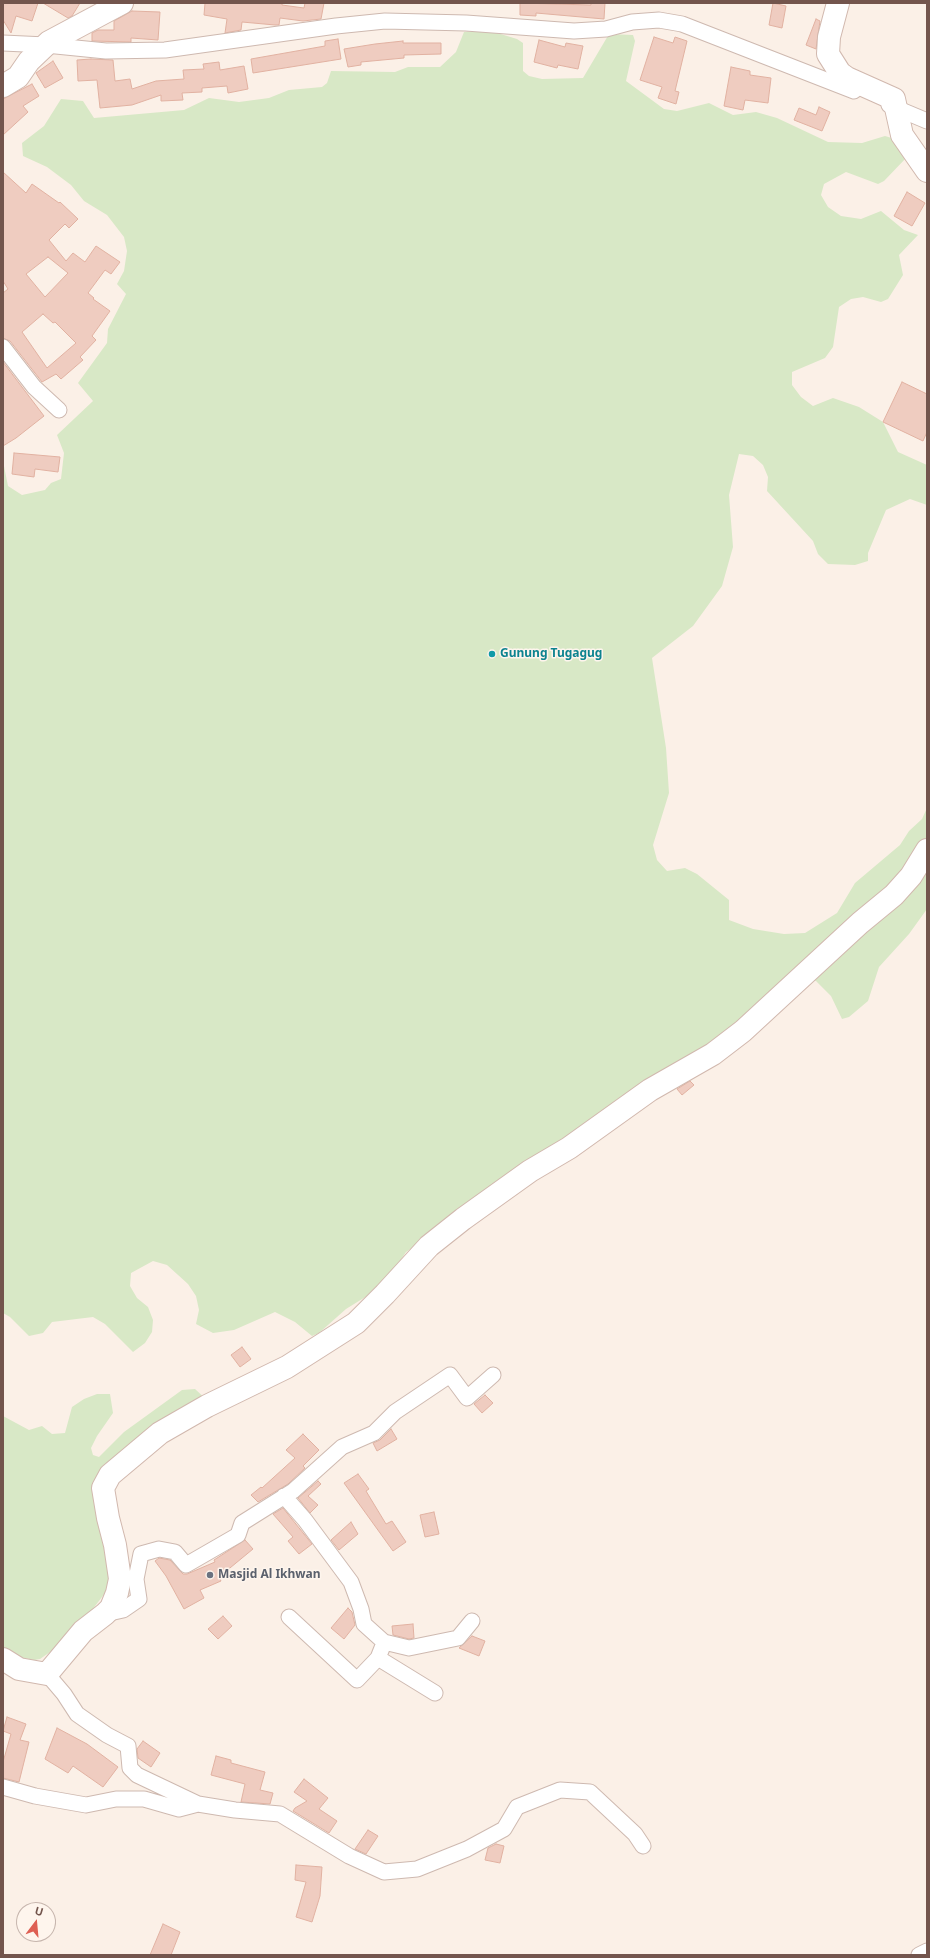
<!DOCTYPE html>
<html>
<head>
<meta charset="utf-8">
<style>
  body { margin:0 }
  #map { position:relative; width:930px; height:1958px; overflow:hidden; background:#fbf0e7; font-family:"Noto Sans",sans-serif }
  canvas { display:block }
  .frame { position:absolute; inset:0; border:4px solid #73554d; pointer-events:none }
  .north { position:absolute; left:16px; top:1902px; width:40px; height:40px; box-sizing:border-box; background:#fef5ed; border:1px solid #c6b5ad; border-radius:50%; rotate:16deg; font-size:11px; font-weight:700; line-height:16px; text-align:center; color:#73554d }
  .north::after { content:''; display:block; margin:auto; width:14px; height:18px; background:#de5f53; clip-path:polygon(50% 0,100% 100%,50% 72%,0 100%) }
</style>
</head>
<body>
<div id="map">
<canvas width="930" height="1958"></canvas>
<div class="frame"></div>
<div class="north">U</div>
</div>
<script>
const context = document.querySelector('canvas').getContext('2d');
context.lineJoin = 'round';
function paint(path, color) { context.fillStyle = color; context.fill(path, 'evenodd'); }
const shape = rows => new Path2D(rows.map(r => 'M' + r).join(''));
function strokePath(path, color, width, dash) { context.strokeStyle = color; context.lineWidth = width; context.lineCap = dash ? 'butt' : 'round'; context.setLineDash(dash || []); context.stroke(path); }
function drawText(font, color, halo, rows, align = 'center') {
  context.font = font + ' "Noto Sans",sans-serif'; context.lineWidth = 3; context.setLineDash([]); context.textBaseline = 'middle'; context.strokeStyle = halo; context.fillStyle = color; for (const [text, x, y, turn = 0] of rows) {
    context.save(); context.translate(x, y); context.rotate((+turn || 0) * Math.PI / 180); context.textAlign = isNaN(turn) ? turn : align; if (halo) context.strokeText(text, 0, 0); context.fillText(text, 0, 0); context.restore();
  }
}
paint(shape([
  [479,31,494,32,517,39,523,43,523,71,529,76,542,79,583,78,609,34,633,35,635,41,626,81,664,109,677,111,709,103,733,115,756,112,777,118,828,142,862,143,885,136,898,140,907,157,884,181,878,184,846,172,824,184,821,195,828,207,841,216,861,219,881,211,904,230,918,235,899,255,903,275,888,299,881,302,863,297,851,299,839,307,833,347,825,358,792,372,792,385,801,397,813,406,833,398,859,407,883,422,898,452,927,465,927,505,910,499,886,510,868,553,868,561,855,565,828,564,818,554,813,541,767,491,768,477,763,465,753,456,739,454,729,495,733,547,722,586,693,626,652,658,666,748,669,793,653,845,657,860,667,871,685,868,697,874,729,900,729,920,753,929,784,934,805,933,837,913,855,883,900,845,909,831,922,819,927,808,927,909,909,934,879,967,868,1001,849,1017,842,1019,831,996,816,981,795,973,716,1043,406,1252,392,1273,375,1291,346,1309,319,1333,312,1336,295,1322,275,1312,234,1330,213,1333,196,1324,199,1310,196,1296,188,1284,167,1265,153,1261,131,1273,130,1286,137,1298,148,1307,153,1320,152,1332,145,1343,133,1352,105,1324,93,1317,52,1322,43,1333,29,1336,10,1317,3,1313,3,461,8,486,22,495,45,490,51,483,61,479,64,453,57,435,93,401,78,383,107,343,108,329,126,294,117,284,124,271,127,251,124,237,107,215,84,201,71,185,47,167,23,156,22,143,44,126,61,99,83,101,94,118,184,110,209,98,239,102,269,98,289,90,322,87,327,83,331,71,395,72,408,67,440,67,456,52,464,32],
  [195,1389,207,1400,101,1480,110,1576,108,1589,83,1622,53,1650,40,1659,34,1660,20,1657,3,1649,3,1416,29,1430,42,1426,52,1434,65,1433,72,1407,84,1399,97,1394,110,1394,113,1413,97,1436,91,1448,93,1455,99,1457,124,1432,182,1390]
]), '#d8e8c6');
const building = shape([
  [3,3,38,3,32,21,16,16,11,33,3,20,3,3],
  [43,3,80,3,72,16,68,18,43,3],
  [205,3,282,3,282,5,304,8,305,3,324,3,321,19,303,21,280,18,279,25,275,25,242,22,241,30,225,33,227,19,204,15,205,3],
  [520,3,591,5,591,3,605,3,604,19,536,13,536,16,520,15,520,3],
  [773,3,786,6,782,28,769,25,773,3],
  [132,11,160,12,158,40,131,38,131,42,92,41,92,33,98,30,114,30,114,21,132,11],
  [816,19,820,21,816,49,806,45,816,19],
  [654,37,673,43,675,37,687,41,675,91,679,92,676,104,658,98,662,87,640,80,654,37],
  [338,39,341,59,253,73,251,59,325,46,325,41,338,39],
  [539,40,565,47,566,43,583,46,578,69,558,65,557,68,534,62,539,40],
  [403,41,403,43,441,43,441,54,404,55,404,58,361,62,361,65,348,67,344,49,375,44,403,41],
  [91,59,113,60,115,81,130,79,132,89,156,81,184,79,183,70,204,69,203,64,219,62,220,70,244,66,248,89,228,93,227,86,202,88,202,92,182,93,183,100,161,101,161,95,132,105,100,108,97,80,78,81,77,60,91,59],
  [53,61,63,78,45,88,36,73,53,61],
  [731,67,750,71,750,75,771,78,768,103,745,100,743,110,724,106,731,67],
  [32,84,39,96,23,106,28,112,3,135,3,99,32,84],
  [819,107,830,112,822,131,794,120,799,108,816,115,819,107],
  [3,172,26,193,32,184,59,203,60,202,78,219,69,228,65,224,49,240,66,261,73,253,85,262,96,246,120,262,111,274,105,270,88,293,94,298,93,299,110,311,92,336,96,340,80,357,83,360,61,379,56,374,42,382,10,341,3,338,3,293,8,289,3,281,3,172],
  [48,257,68,273,45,297,26,274,48,257],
  [43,314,53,323,55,322,76,343,47,368,22,332,43,314],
  [907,192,925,203,912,226,894,216,907,192],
  [3,362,44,416,16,438,3,446,3,362],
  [902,382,927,394,927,432,923,441,883,422,902,382],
  [14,453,60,457,58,472,35,469,34,477,12,474,14,453],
  [690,1081,694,1085,682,1095,677,1089,690,1081],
  [242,1347,251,1359,240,1367,231,1355,242,1347],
  [485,1395,493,1403,482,1413,474,1404,485,1395],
  [391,1429,397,1439,377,1451,373,1443,380,1440,391,1429],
  [303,1434,319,1450,303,1466,305,1468,288,1484,258,1502,251,1495,261,1487,262,1488,295,1458,286,1450,303,1434],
  [358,1474,369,1489,366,1491,386,1524,392,1521,406,1542,393,1551,344,1483,358,1474],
  [318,1481,321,1484,308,1496,318,1505,310,1513,298,1498,318,1481],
  [283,1508,312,1544,299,1554,288,1541,293,1537,273,1514,283,1508],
  [434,1512,439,1534,425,1537,420,1515,434,1512],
  [351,1522,358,1534,339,1550,331,1540,351,1522],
  [245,1540,253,1549,219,1577,221,1581,200,1590,204,1598,184,1609,166,1576,155,1561,159,1558,170,1560,183,1574,187,1574,215,1562,214,1560,245,1540],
  [348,1608,352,1612,355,1625,344,1639,331,1628,348,1608],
  [223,1616,232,1626,218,1639,208,1629,223,1616],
  [413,1624,414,1638,409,1639,393,1635,392,1626,413,1624],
  [472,1636,485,1641,479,1656,459,1648,472,1636],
  [7,1717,26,1724,20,1740,29,1742,19,1782,3,1778,3,1762,11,1734,3,1731,7,1717],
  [57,1728,87,1744,118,1767,103,1787,73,1766,68,1773,45,1759,57,1728],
  [143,1741,160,1753,151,1767,138,1758,137,1749,143,1741],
  [216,1756,231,1760,231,1763,265,1772,260,1790,273,1793,270,1804,241,1802,245,1784,211,1775,216,1756],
  [304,1779,328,1798,319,1809,337,1821,329,1833,293,1811,295,1808,307,1801,294,1792,304,1779],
  [368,1830,378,1836,366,1854,355,1849,368,1830],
  [496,1844,504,1846,500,1863,485,1860,488,1848,496,1844],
  [296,1865,322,1867,320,1896,312,1922,296,1917,306,1882,295,1880,296,1865],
  [163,1924,180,1932,171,1955,150,1955,163,1924]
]);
paint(building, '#efccc0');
strokePath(building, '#e1b1a1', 1);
const street = shape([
  [3,43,46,45,106,51,165,50,336,26,385,21,466,23,574,31,606,29,632,22,659,20,682,24,854,91],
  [889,105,927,121],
  [3,347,34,387,59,410],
  [284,1496,305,1520,351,1582,361,1609,364,1624,384,1642,409,1648,458,1638,472,1621],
  [105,1614,123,1610,139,1599,136,1579,141,1554,159,1549,175,1552,186,1565,238,1535,242,1523,293,1491,342,1447,374,1433,395,1412,450,1375,467,1398,493,1375],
  [289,1617,357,1680,378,1658],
  [382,1648,378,1658,435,1693],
  [47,1674,64,1694,77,1714,107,1735,128,1746,130,1768,137,1775,198,1804,235,1810,280,1814,349,1856,384,1872,417,1869,467,1849,504,1829,517,1807,560,1790,590,1792,635,1834,643,1846],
  [3,1787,35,1796,86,1805,116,1799,144,1799,179,1809,198,1804],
  [919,1955,927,1951]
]);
const secondary = shape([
  [838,3,829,37,828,54,840,73,847,78,894,99,902,135,927,171],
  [3,86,18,77,29,61,49,42,122,3],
  [3,1659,19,1669,47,1674,83,1631,105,1614,111,1608,117,1593,120,1579,115,1545,108,1518,103,1488,110,1475,160,1433,207,1406,287,1367,356,1323,385,1294,429,1246,463,1219,530,1171,569,1148,650,1090,713,1054,743,1031,860,923,894,895,911,876,927,850]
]);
strokePath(street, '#ceb9b0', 17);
strokePath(secondary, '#d1b8ae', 24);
strokePath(street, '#fff', 15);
strokePath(secondary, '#fff', 22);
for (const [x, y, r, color] of [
  [492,654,4,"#0f9aa8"],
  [210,1575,4,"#6b7280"]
]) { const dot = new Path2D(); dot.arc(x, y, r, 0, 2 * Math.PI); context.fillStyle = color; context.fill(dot); strokePath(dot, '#fef5ed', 1.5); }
drawText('bold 12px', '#0d838f', '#fef5ed', [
  ["Gunung Tugagug",500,654]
], 'left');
drawText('bold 12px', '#5b616d', '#fef5ed', [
  ["Masjid Al Ikhwan",218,1575]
], 'left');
</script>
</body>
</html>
